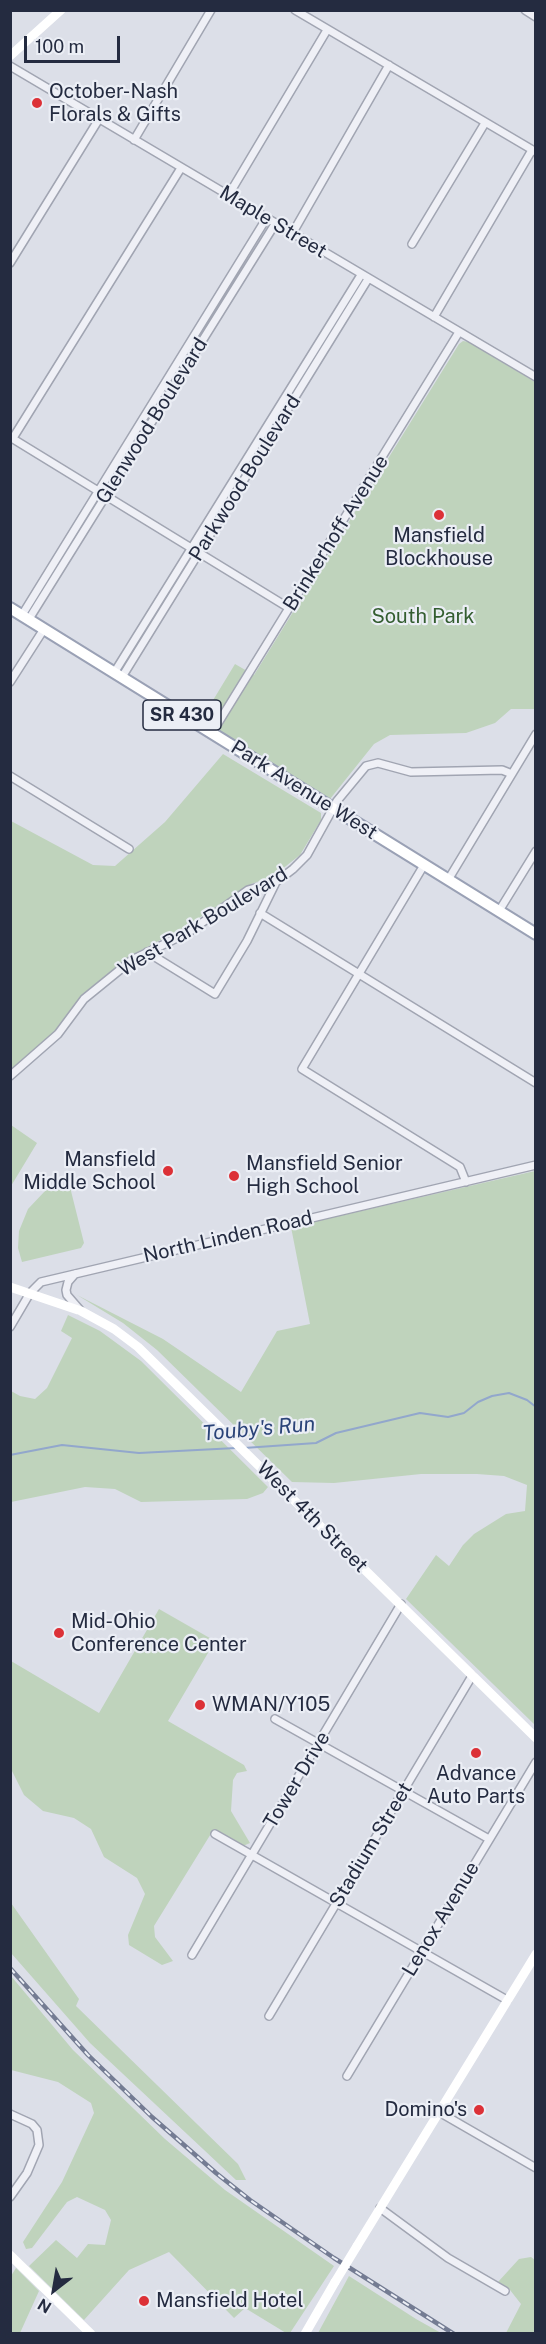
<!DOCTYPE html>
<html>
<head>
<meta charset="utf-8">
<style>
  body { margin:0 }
  #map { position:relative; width:546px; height:2344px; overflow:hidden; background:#dcdfe8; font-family:"Public Sans",sans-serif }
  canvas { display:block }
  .frame { position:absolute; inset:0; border:12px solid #242b40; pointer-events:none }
  .north { position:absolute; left:24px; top:2260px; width:60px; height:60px; -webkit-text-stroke:4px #ebeef5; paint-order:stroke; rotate:211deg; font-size:16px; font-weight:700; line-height:24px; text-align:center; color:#242b40 }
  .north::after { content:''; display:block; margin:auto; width:21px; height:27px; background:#242b40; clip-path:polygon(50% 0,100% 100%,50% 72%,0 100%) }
  .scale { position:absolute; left:24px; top:36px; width:96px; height:27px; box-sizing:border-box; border:3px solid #242b40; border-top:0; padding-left:8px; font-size:18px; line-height:21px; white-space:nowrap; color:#242b40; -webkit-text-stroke:4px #ebeef5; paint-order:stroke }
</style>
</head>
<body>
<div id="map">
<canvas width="546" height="2344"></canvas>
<div class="frame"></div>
<div class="north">N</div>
<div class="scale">100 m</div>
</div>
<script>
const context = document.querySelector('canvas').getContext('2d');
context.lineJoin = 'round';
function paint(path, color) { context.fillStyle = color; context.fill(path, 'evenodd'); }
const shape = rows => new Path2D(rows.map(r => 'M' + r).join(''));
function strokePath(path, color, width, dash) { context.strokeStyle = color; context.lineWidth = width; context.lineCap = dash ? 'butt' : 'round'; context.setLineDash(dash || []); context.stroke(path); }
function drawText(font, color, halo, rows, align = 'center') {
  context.font = font + ' "Public Sans",sans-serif'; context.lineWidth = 4.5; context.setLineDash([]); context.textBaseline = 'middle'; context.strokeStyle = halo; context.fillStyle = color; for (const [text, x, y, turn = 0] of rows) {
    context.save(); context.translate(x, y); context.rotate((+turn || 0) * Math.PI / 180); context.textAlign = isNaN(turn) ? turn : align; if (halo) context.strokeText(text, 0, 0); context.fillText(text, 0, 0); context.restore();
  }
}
paint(shape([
  [463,341,469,342,535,382,535,709,511,709,495,723,466,733,390,735,374,744,330,799,201,720,235,664,254,675,459,344],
  [223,754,321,813,321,820,300,855,272,877,251,884,185,927,130,956,83,994,55,1032,11,1070,11,821,93,865,115,866,165,822],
  [11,1125,37,1143,11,1186],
  [535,1171,536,1171,535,1725,406,1599,436,1555,449,1566,463,1545,474,1534,506,1514,525,1511,527,1485,504,1476,477,1474,421,1474,334,1483,292,1482,157,1350,123,1323,77,1295,163,1339,241,1392,277,1331,310,1324,291,1227],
  [69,1183,84,1243,81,1248,22,1262,18,1248,19,1231,28,1209,45,1191],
  [68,1315,100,1331,141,1361,268,1487,263,1493,247,1499,141,1502,115,1489,85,1487,11,1502,11,1391,20,1396,35,1399,47,1388,72,1338,61,1331],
  [159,1609,215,1641,168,1721,244,1765,247,1771,237,1773,233,1780,231,1811,250,1843,243,1846,215,1830,212,1832,154,1926,155,1937,173,1961,162,1965,129,1945,128,1935,145,1894,137,1878,104,1857,91,1829,74,1818,43,1811,24,1795,11,1769,11,1661,99,1713],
  [11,1903,79,1999,76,2006,238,2164,246,2180,236,2180,90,2043,11,1953],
  [11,1976,73,2050,165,2139,225,2190,334,2266,290,2333,286,2333,245,2308,234,2318,169,2252,129,2270,84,2320,29,2266,56,2240,77,2258,88,2244,105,2245,111,2220,105,2210,77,2197,67,2202,32,2248,26,2249,23,2242,62,2182,94,2113,91,2103,58,2082,11,2070],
  [531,2257,535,2260,535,2333,506,2333,521,2304,510,2290,498,2282,519,2259],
  [16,2268,39,2291,20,2333,11,2333,11,2276],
  [349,2276,416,2319,441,2333,318,2333]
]), '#bfd3bc');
strokePath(shape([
  [244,1448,316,1443,336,1433,420,1413,448,1417,464,1413,478,1402,492,1396,509,1393,527,1400,536,1407],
  [10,1455,62,1445,139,1453,236,1448]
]), '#92a7cc', 2);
const street = shape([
  [295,10,536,152],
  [525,10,536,17],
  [10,66,536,377],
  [134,140,211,10],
  [228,196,327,30],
  [292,234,389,65],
  [412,244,485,123],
  [10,263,99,119],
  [434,317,532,150],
  [10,437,289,608],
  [13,438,181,168],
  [22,615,266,219],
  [29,619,275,224],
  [114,673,361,275],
  [122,677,368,279],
  [10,682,44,629],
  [212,733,459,332],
  [10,776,129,849],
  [424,865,302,1069,460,1167,466,1182],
  [448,880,536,734],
  [499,911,536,851],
  [260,913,536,1083],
  [147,952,215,994,247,941,276,882],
  [10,1076,58,1034,84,999,132,960,189,932,248,890,276,882,293,869,307,855,337,801,366,766,378,763,411,772,502,770,512,774],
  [75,1274,68,1282,66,1290,67,1295,80,1310],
  [10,1327,30,1293,41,1282,536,1165],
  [275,1719,489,1839],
  [215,1834,507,2000],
  [192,1955,401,1604],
  [269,2016,472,1676],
  [347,2076,536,1762],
  [439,2112,536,2168],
  [10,2114,32,2124,37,2130,39,2145,27,2173,10,2197],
  [380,2208,448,2258,505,2291]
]);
const primary = shape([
  [10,608,536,934]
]);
strokePath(street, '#a1a5b2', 10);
strokePath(primary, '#9aa1b5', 14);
strokePath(street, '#eff0f6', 7);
strokePath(shape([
  [10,56,61,10],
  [10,1287,81,1311,114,1329,138,1347,536,1738],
  [357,2246,536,1954],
  [10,2255,91,2334],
  [305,2334,335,2282]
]), '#fff', 9);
strokePath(primary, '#fff', 10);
const rail = shape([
  [10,1968,88,2055,152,2117,216,2173,250,2200,334,2258,454,2334]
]);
strokePath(rail, '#747c93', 4.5);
strokePath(rail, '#ebeef5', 2, [7]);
strokePath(shape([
  [335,2282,357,2246]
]), '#fff', 9);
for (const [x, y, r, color] of [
  [37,103,6,"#dc3137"],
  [439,515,6,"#dc3137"],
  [168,1171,6,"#dc3137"],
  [234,1176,6,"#dc3137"],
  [59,1633,6,"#dc3137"],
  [200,1705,6,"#dc3137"],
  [476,1753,6,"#dc3137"],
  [479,2110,6,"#dc3137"],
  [144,2301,6,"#dc3137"]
]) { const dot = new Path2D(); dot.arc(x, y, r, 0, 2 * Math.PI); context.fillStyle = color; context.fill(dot); strokePath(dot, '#ebeef5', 2); }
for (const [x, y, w] of [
  [182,715,78]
]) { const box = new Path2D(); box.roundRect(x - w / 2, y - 15, w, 30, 4.5); context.fillStyle = '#ebeef5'; context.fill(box); strokePath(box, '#242b40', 1.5); }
drawText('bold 18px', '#242b40', null, [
  ["SR 430",182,715]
]);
drawText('20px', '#242b40', '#ebeef5', [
  ["October-Nash",49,92],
  ["Florals & Gifts",49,115],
  ["Mansfield",439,536,"center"],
  ["Blockhouse",439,559,"center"],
  ["Mansfield",156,1160,"right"],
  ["Middle School",156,1183,"right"],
  ["Mansfield Senior",246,1164],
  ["High School",246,1187],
  ["Mid-Ohio",71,1622],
  ["Conference Center",71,1645],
  ["WMAN/Y105",212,1705],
  ["Advance",476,1774,"center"],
  ["Auto Parts",476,1797,"center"],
  ["Domino's",467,2110,"right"],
  ["Mansfield Hotel",156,2301]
], 'left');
drawText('20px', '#242b40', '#ebeef5', [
  ["Maple Street",273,222,31],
  ["Glenwood Boulevard",152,421,-58],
  ["Parkwood Boulevard",245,478,-58],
  ["Brinkerhoff Avenue",336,533,-58],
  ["Park Avenue West",304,790,32],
  ["West Park Boulevard",203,922,-31],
  ["North Linden Road",228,1237,-13],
  ["West 4th Street",312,1517,45],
  ["Tower Drive",297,1780,-59],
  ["Stadium Street",371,1845,-59],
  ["Lenox Avenue",441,1919,-59]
]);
drawText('20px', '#335d30', '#ebeef5', [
  ["South Park",423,617]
]);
drawText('italic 21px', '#2a4378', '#ebeef5', [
  ["Touby's Run",259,1429,-5]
]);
</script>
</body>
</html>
